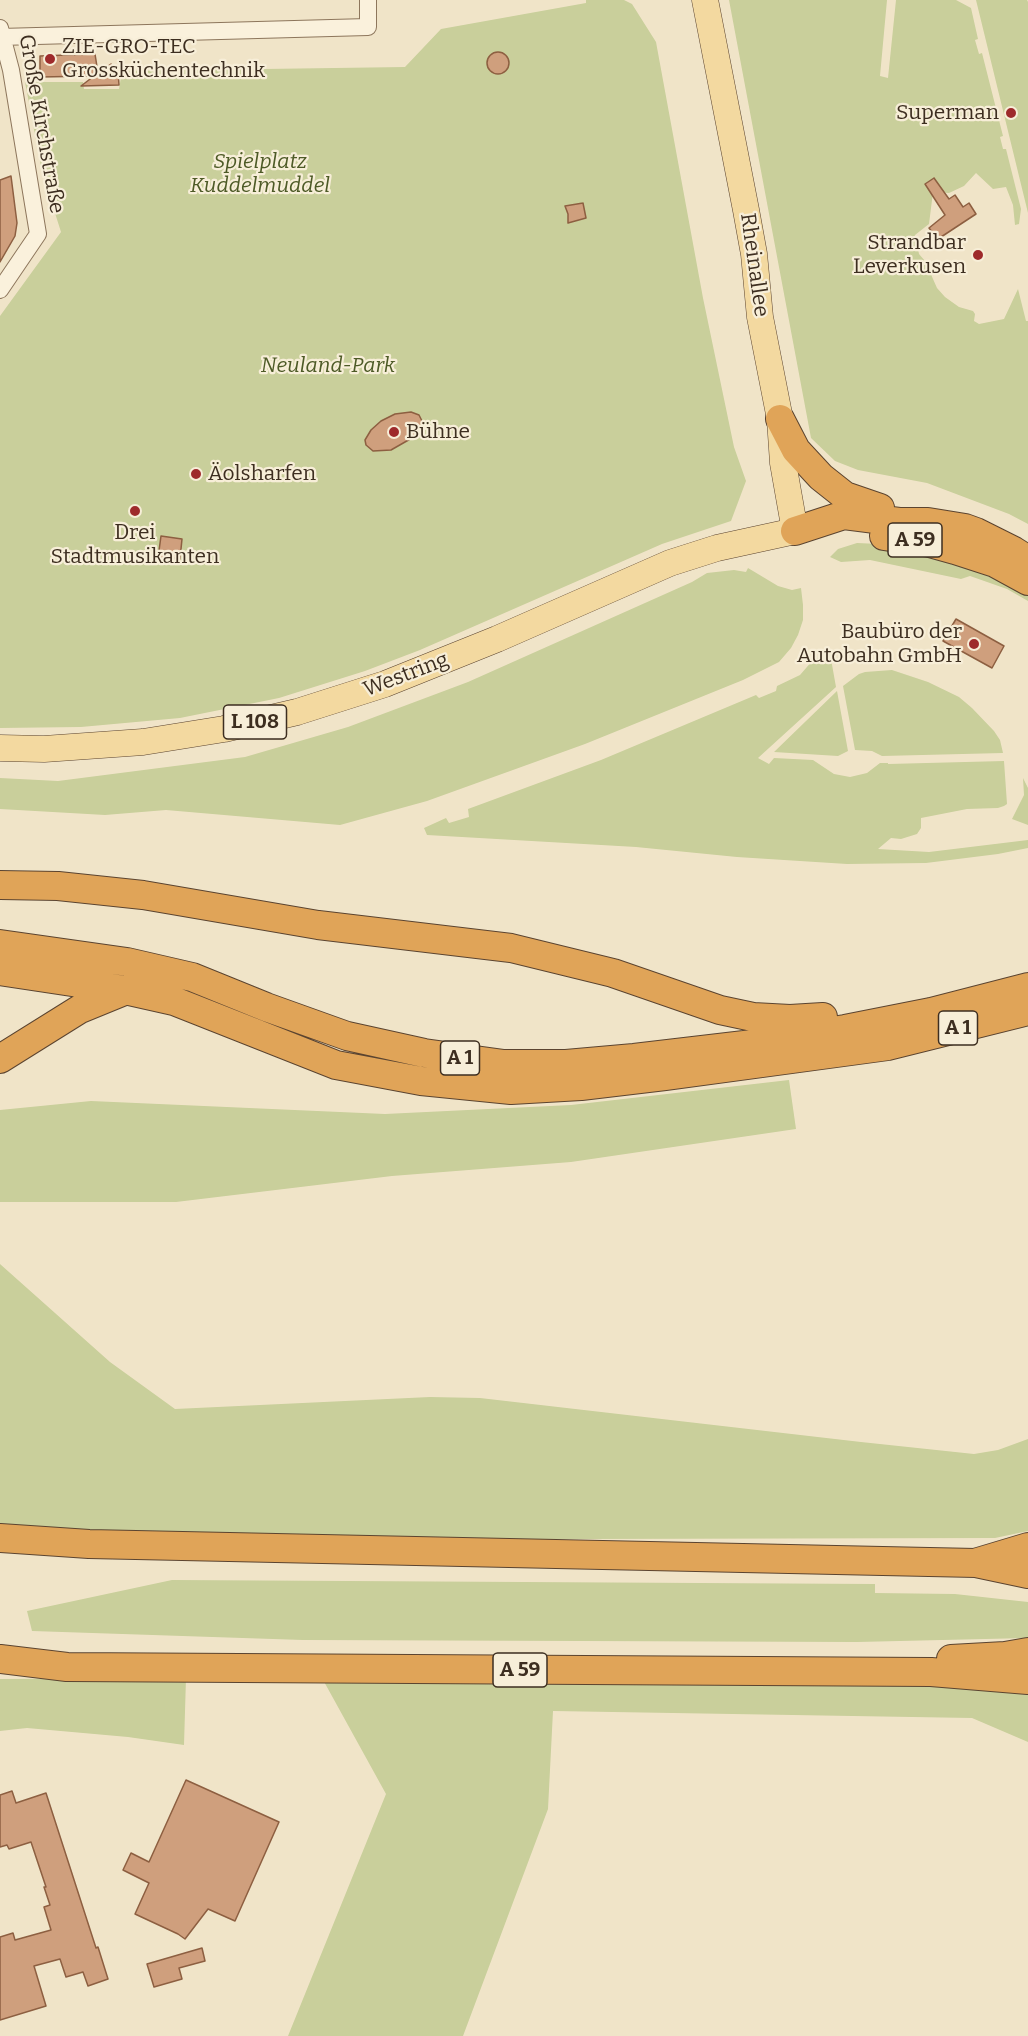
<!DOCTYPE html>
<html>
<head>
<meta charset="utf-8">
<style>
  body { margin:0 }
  canvas { display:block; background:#f0e4c8 }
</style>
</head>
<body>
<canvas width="1028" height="2036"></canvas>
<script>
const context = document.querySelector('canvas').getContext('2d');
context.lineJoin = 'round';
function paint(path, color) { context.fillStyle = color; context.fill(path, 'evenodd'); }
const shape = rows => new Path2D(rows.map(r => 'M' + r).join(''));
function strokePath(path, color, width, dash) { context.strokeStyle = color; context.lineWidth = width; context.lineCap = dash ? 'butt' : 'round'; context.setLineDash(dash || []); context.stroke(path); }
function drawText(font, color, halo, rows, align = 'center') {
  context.font = font + ' Bitter,serif'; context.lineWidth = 4.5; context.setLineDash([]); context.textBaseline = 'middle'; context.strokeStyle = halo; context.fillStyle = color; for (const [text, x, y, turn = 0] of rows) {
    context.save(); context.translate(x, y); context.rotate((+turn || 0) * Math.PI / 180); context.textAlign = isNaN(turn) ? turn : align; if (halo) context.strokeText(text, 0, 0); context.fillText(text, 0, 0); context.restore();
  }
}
paint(shape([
  [586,0,624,0,632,4,656,42,703,298,734,447,746,481,731,521,662,544,420,650,365,671,279,698,180,718,81,727,0,728,0,316,61,232,42,172,25,82,83,82,84,89,119,89,122,71,405,67,441,29,586,3],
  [729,0,887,0,880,76,888,78,896,0,956,0,971,8,978,39,975,40,979,54,982,53,1003,136,1000,137,1003,149,1006,149,1021,209,1019,224,1015,225,1013,205,1006,187,993,189,976,173,964,186,949,193,933,192,929,224,915,235,919,254,925,261,937,288,945,297,959,307,973,311,975,314,974,321,979,324,1004,319,1018,289,1026,321,1028,321,1028,524,1009,514,927,483,858,470,835,461,811,438],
  [976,0,1027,0,1028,2,1028,213],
  [857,543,879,544,968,564,1028,594,1028,601,1007,589,970,576,961,579,870,560,841,562,830,557,838,549],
  [748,568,778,586,792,590,801,588,803,605,803,620,798,635,791,648,779,662,743,680,585,744,427,801,340,825,166,810,105,815,0,809,0,778,58,781,245,757,348,727,468,682,692,582,707,573,734,570,746,572],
  [825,655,831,659,836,687,758,758,769,764,774,758,813,760,834,774,850,777,867,773,880,763,888,763,888,764,1004,761,1007,804,1004,806,998,808,967,809,921,818,921,828,917,834,901,839,891,838,878,849,929,852,1028,840,1028,848,998,854,926,863,847,864,737,857,636,847,427,835,424,828,446,818,449,823,469,817,468,809,601,760,756,695,759,698,776,691,777,686,800,675,813,660],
  [892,670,928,682,959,697,972,708,994,731,1000,740,1003,753,882,756,872,751,855,750,843,686,859,674,865,672],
  [837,691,848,751,838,756,774,752],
  [1023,778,1028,788,1028,825,1012,819,1024,795],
  [789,1080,796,1129,571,1162,392,1176,176,1202,0,1202,0,1110,91,1101,385,1114,571,1105],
  [0,1264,110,1362,175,1409,430,1397,480,1398,861,1442,974,1454,998,1450,1028,1439,1028,1531,995,1538,174,1540,0,1529],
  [172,1580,875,1584,875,1593,955,1594,1028,1602,1028,1638,857,1642,303,1640,32,1631,27,1611],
  [186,1678,184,1745,128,1737,27,1728,0,1731,0,1679],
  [322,1678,944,1683,1028,1693,1028,1742,972,1718,553,1711,548,1809,463,2036,288,2036,386,1794]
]), '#c9cf9b');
const building = shape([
  '487 63a11 11 0 1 1 22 0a11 11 0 1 1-22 0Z',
  [95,54,98,73,111,64,111,71,118,71,119,85,81,86,94,76,40,77,40,56,95,54],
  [11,176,17,223,15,236,0,262,0,180,11,176],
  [934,178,949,199,955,195,963,207,969,203,976,214,938,239,929,228,945,215,925,184,934,178],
  [583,203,586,218,568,223,568,214,565,206,583,203],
  [411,412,419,415,422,421,422,428,412,438,391,450,373,451,366,445,365,440,371,430,381,421,395,414,411,412],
  [161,536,182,539,180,559,169,557,158,558,161,536],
  [956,619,1004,646,992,668,943,641,956,619],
  [186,1780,279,1822,235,1921,208,1909,185,1939,178,1934,135,1914,149,1883,123,1870,131,1853,149,1862,186,1780],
  [12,1791,16,1803,46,1793,96,1948,98,1947,108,1979,88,1986,83,1972,66,1977,60,1959,34,1966,46,2006,0,2020,0,1937,13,1933,15,1940,51,1930,44,1907,50,1905,44,1887,46,1887,31,1842,9,1849,7,1845,0,1847,0,1795,12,1791],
  [202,1948,205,1961,179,1968,182,1979,154,1987,147,1964,202,1948]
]);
paint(building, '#cf9f7d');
strokePath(building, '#8d5f41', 1.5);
const street = shape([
  [0,37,368,27,368,0],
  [0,290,38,234,11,70,0,28]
]);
const primary = shape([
  [0,748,44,749,143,742,224,729,297,712,385,684,497,639,670,563,717,548,795,531,783,463,780,419,760,317,754,254,746,210,705,0]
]);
const highway = shape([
  [780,419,796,450,821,477,845,496,880,508],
  [795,531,844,515,899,522,928,522,965,528,976,532,1014,551,1028,560],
  [884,536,930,543,955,550,995,563,1028,581],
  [0,885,58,886,143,895,318,925,511,948,613,973,720,1010,753,1017,790,1019,823,1017],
  [0,944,127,962,192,977,266,1007,347,1036,424,1053,504,1064,566,1064,634,1058,753,1044,845,1029,931,1012,1028,987],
  [0,971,125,990,174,1001,336,1065,421,1081,511,1090,581,1086,665,1076,888,1046,1028,1011],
  [0,1059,80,1009,124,991],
  [0,1538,89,1544,976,1563,1028,1574],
  [978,1562,1028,1547],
  [0,1659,67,1667,931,1672,1028,1680],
  [951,1659,1005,1656,1028,1652]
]);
strokePath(street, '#8d765c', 18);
strokePath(primary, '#5b4430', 27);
strokePath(highway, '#5b4430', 30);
strokePath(street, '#faf1dc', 16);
strokePath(primary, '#f3d9a0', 26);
strokePath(highway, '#e0a458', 28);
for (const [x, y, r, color] of [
  [50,59,6,"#9e2a2b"],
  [1011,113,6,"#9e2a2b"],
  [978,255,6,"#9e2a2b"],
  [394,432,6,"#9e2a2b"],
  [196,474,6,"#9e2a2b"],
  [135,511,6,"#9e2a2b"],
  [974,644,6,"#9e2a2b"]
]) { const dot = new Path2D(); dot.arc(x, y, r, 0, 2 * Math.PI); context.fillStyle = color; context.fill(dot); strokePath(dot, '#f7eed8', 2); }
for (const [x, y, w] of [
  [915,540,54],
  [255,722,63],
  [958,1028,39],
  [460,1058,39],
  [520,1670,54]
]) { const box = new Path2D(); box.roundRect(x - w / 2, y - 17, w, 34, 4.5); context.fillStyle = '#f7eed8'; context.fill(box); strokePath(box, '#3d2e20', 1.5); }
drawText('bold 20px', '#3d2e20', null, [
  ["A 59",915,540],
  ["L 108",255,722],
  ["A 1",958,1028],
  ["A 1",460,1058],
  ["A 59",520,1670]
]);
drawText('21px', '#3d2e20', '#f7eed8', [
  ["ZIE-GRO-TEC",62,47],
  ["Grossküchentechnik",62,71],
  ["Superman",999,113,"right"],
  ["Strandbar",966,243,"right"],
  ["Leverkusen",966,267,"right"],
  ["Bühne",406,432],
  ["Äolsharfen",208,474],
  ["Drei",135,533,"center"],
  ["Stadtmusikanten",135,557,"center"],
  ["Baubüro der",962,632,"right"],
  ["Autobahn GmbH",962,656,"right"]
], 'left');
drawText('21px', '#3d2e20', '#f7eed8', [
  ["Große Kirchstraße",41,124,80],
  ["Rheinallee",754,265,82],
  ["Westring",406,675,-21]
]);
drawText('italic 21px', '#4d5a26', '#f7eed8', [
  ["Spielplatz",260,162],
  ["Kuddelmuddel",260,186],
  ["Neuland-Park",328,366]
]);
</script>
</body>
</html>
